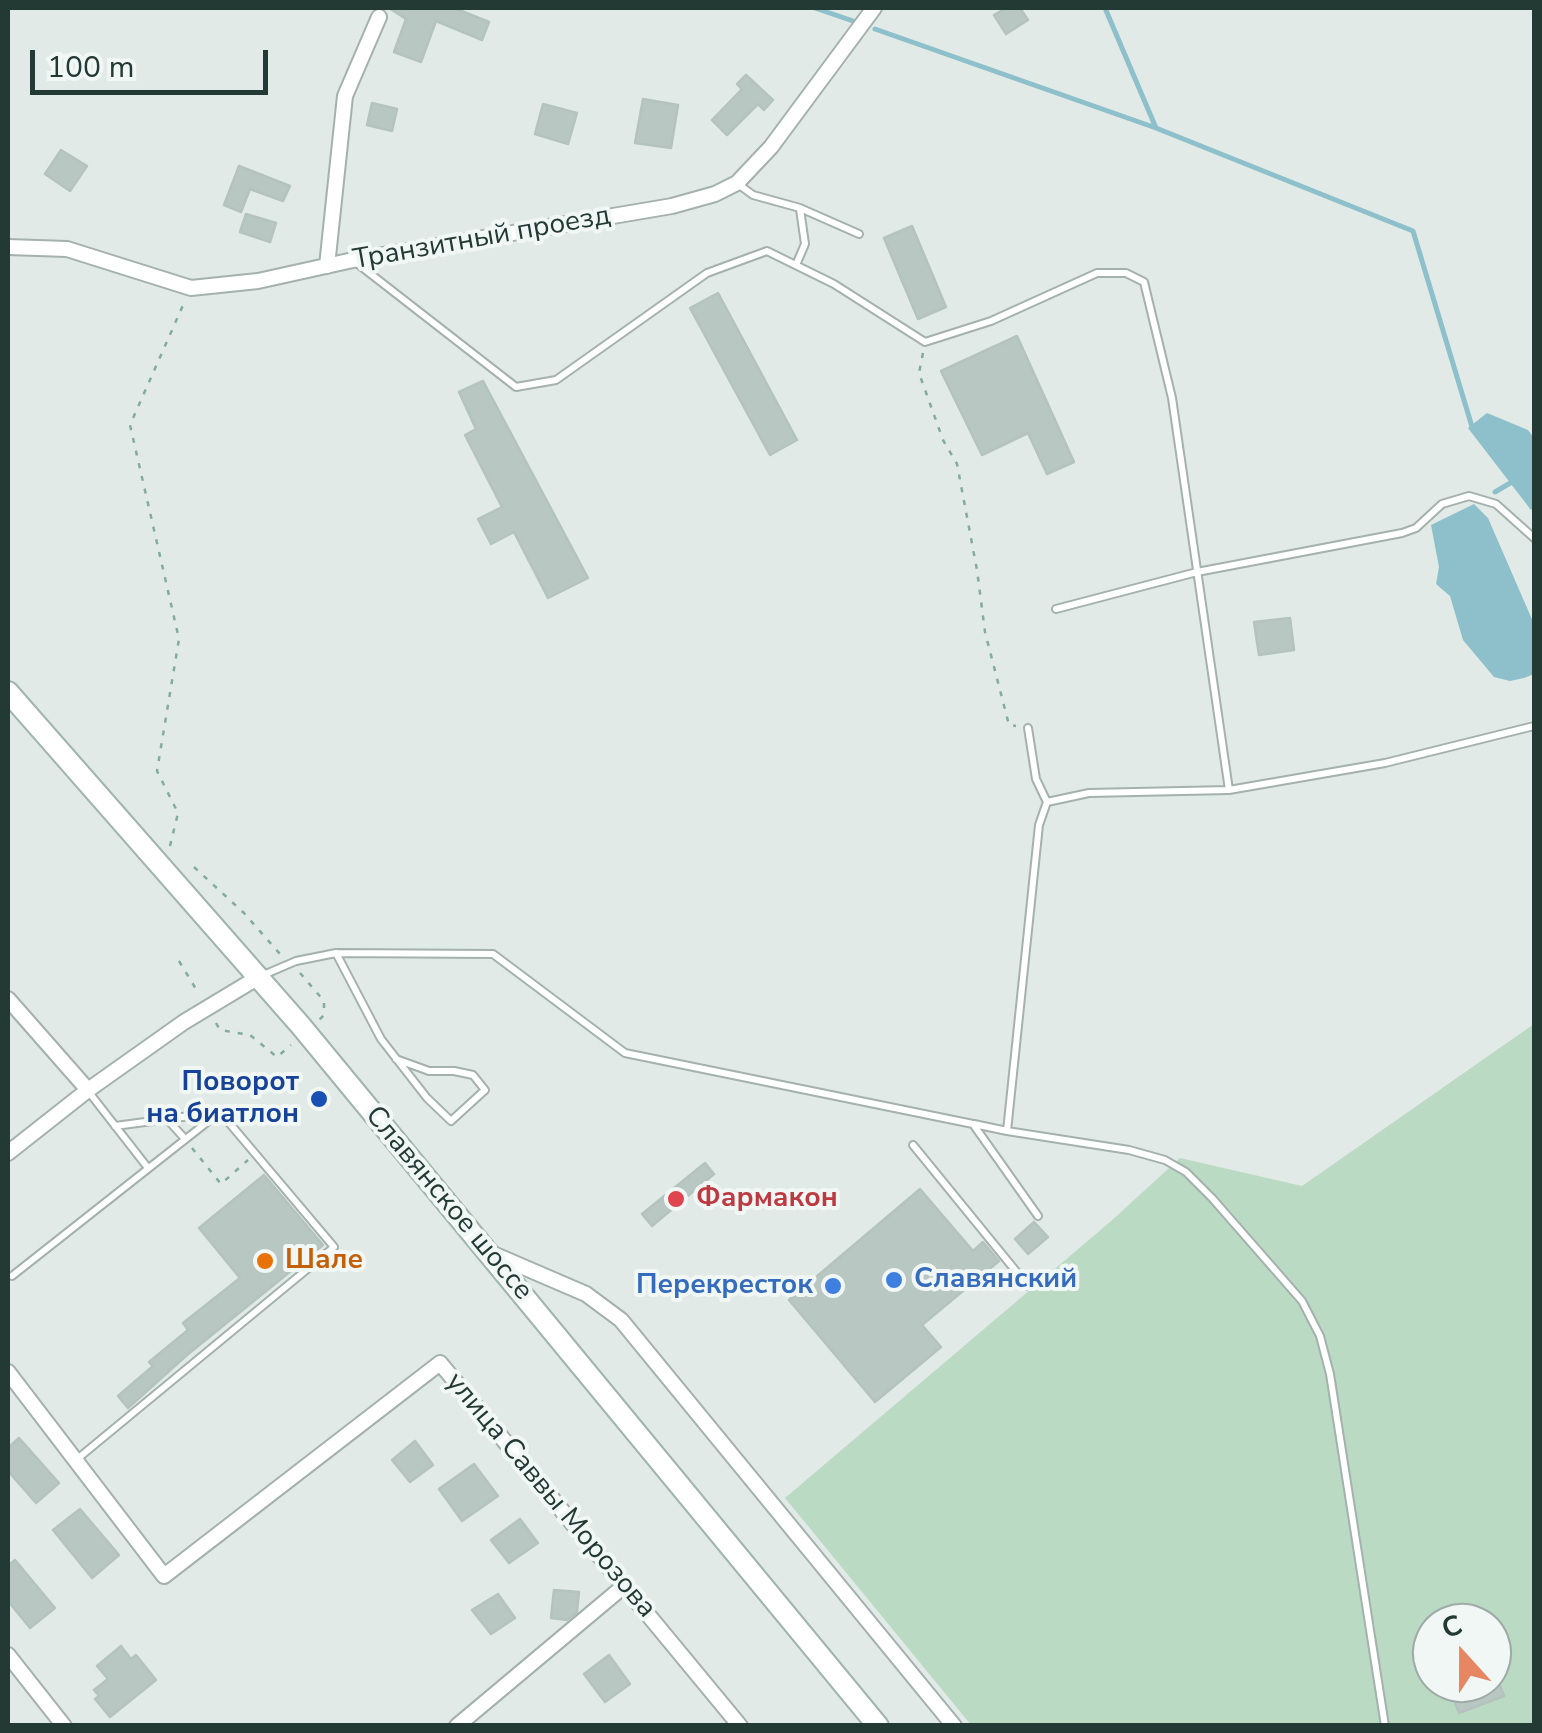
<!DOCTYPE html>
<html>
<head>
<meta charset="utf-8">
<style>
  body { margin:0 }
  #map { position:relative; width:1542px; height:1733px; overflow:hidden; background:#e1eae6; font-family:"Nunito Sans",sans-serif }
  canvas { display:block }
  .frame { position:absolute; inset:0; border:10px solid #233934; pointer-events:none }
  .north { position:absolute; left:1412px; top:1603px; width:100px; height:100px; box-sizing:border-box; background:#f1f7f4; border:2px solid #9faba7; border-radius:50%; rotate:339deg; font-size:28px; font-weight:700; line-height:40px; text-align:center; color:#233934 }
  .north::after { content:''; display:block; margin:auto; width:35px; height:45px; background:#e68662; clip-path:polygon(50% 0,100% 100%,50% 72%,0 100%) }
  .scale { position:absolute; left:30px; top:50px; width:238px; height:45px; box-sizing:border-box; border:5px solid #233934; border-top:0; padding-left:12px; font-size:30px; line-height:35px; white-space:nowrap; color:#233934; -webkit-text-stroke:8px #f1f7f4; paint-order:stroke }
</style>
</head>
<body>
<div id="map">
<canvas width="1542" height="1733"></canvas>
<div class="frame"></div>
<div class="north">С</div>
<div class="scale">100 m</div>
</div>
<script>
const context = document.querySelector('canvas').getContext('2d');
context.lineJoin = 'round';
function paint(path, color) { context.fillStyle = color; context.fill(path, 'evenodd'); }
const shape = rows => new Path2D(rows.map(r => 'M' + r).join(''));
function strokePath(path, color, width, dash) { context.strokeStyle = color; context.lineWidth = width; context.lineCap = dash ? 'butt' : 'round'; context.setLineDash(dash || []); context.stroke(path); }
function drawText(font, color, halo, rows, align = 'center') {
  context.font = font + ' "Nunito Sans",sans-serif'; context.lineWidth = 8; context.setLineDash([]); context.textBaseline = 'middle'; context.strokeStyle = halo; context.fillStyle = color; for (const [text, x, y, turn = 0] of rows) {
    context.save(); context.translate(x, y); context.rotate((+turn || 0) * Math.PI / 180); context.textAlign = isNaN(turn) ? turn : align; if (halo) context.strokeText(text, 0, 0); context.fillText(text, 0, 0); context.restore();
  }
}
paint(shape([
  [1534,1024,1534,1725,971,1725,785,1498,1110,1222,1180,1158,1302,1186],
  [1432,1623,1492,1623,1492,1683,1432,1683]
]), '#bbdac4');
paint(shape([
  [1487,413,1528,430,1534,438,1534,507,1531,510,1468,428],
  [1474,504,1488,518,1534,624,1534,674,1524,678,1510,681,1494,677,1463,640,1450,596,1436,584,1439,567,1431,525]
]), '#8dc0cb');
strokePath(shape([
  [815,8,853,21],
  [1105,8,1156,128],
  [875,29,1156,128,1413,231,1473,430],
  [1495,492,1512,482]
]), '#8dc0cb', 5);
const building = shape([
  [389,8,454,8,489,22,482,40,436,21,421,62,394,52,406,19,389,8],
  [1006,8,1020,8,1028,20,1006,34,994,15,1006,8],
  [746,75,773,100,764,110,758,104,727,135,712,120,742,89,737,84,746,75],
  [643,99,678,105,671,148,635,143,643,99],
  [372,103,397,109,392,131,367,125,372,103],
  [543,104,577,113,568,144,535,134,543,104],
  [61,150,87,166,70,191,45,174,61,150],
  [239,166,290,186,283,201,250,189,241,212,224,205,239,166],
  [246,214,276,223,270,242,240,232,246,214],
  [912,226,946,307,918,319,884,238,912,226],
  [718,293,797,440,770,455,690,308,718,293],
  [1017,336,1074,462,1047,474,1028,433,982,455,941,371,1017,336],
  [483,381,588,578,548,598,514,532,491,544,478,519,502,507,465,435,476,429,459,392,483,381],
  [1290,618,1294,650,1259,655,1254,622,1290,618],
  [705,1163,714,1174,652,1226,642,1214,705,1163],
  [264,1175,323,1245,187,1355,128,1408,118,1396,153,1366,149,1362,188,1330,183,1323,240,1278,199,1228,264,1175],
  [920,1189,973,1251,983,1242,999,1261,922,1325,941,1347,875,1402,789,1300,920,1189],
  [1034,1222,1048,1237,1028,1254,1015,1239,1034,1222],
  [19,1438,59,1483,36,1503,8,1471,8,1448,19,1438],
  [415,1441,433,1465,410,1482,392,1460,415,1441],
  [474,1464,498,1496,462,1521,439,1489,474,1464],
  [80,1509,119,1555,92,1578,53,1530,80,1509],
  [520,1519,538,1543,509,1563,491,1540,520,1519],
  [15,1560,55,1608,30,1628,8,1601,8,1566,15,1560],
  [554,1590,579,1592,577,1612,567,1620,551,1618,554,1590],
  [498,1594,515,1618,491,1634,472,1610,498,1594],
  [121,1646,131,1659,136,1655,156,1680,110,1717,95,1699,99,1696,94,1690,108,1679,97,1666,121,1646],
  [609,1655,630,1684,605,1702,584,1674,609,1655],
  [1497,1678,1504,1696,1459,1713,1452,1695,1492,1683,1497,1678]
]);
paint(building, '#b9c7c2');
strokePath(building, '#b4c3bd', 2.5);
const service = shape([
  [738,184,753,195,800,208,859,234],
  [354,261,516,387,556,380,707,273,767,251,834,284,925,342,991,321,1097,273,1126,273,1144,282,1172,398,1229,790],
  [796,265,805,244,800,209],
  [1056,609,1197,572,1402,533,1416,528,1442,504,1469,496,1496,504,1534,538],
  [1028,728,1036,779,1047,802],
  [336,953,381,1039,427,1098,451,1121,485,1090,473,1075,454,1071,429,1071,396,1059],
  [261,976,296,961,336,953,493,954,625,1053,973,1124,1038,1216],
  [88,1091,148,1168],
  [167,1119,185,1139],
  [974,1124,1007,1131,1039,825,1047,802,1089,793,1229,790,1385,763,1534,726],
  [1007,1131,1129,1150,1165,1160,1186,1172,1212,1198,1302,1301,1320,1336,1330,1374,1385,1726],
  [913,1145,1028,1286],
  [12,1276,220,1112,115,1126],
  [76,1460,334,1247,220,1112]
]);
const minor = shape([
  [8,247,67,249,191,288,258,281,353,260,672,206,715,194,737,183,771,147,874,8],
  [327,266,345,96,379,17],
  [8,999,88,1090],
  [8,1153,88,1090,184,1022,257,978],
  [493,1254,586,1294,621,1320,954,1726],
  [8,1372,164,1576,440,1363,740,1726],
  [8,1655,64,1726],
  [457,1726,624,1586]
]);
const secondary = shape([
  [8,692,301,1026,878,1726]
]);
strokePath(service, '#a4b1ad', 10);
strokePath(minor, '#a4b1ad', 18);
strokePath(secondary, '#a1b5ae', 24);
strokePath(shape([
  [923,353,919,373,943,440,957,464,977,570,985,632,1009,725,1016,726],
  [170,846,178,813,157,771,179,639,130,425,184,303],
  [194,867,244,913,280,954],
  [179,961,199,994],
  [300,973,324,1001,324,1015,319,1020],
  [216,1023,220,1030,250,1035,277,1057,291,1045],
  [192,1148,221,1184,248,1160]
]), '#84aba0', 2.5, [5, 8]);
strokePath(service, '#fff', 6);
strokePath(minor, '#fff', 14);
strokePath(secondary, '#fff', 20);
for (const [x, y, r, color] of [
  [319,1099,10,"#1a4fb4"],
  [676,1199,10,"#e0444e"],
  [265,1261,10,"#e8710a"],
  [894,1280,10,"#3f7fe0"],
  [833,1286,10,"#3f7fe0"]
]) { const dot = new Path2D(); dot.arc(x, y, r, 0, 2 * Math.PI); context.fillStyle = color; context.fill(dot); strokePath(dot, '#f1f7f4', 4); }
drawText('28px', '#233934', '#f1f7f4', [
  ["Транзитный проезд",482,239,-10],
  ["Славянское шоссе",448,1204,50],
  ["улица Саввы Морозова",550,1496,50]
]);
drawText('bold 28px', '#164399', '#f1f7f4', [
  ["Поворот",299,1083],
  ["на биатлон",299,1115]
], 'right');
drawText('bold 28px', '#be3a42', '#f1f7f4', [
  ["Фармакон",696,1199]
], 'left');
drawText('bold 28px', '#c56008', '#f1f7f4', [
  ["Шале",285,1261]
], 'left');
drawText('bold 28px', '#366cbe', '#f1f7f4', [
  ["Славянский",914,1280],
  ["Перекресток",813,1286,"right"]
], 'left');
</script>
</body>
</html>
